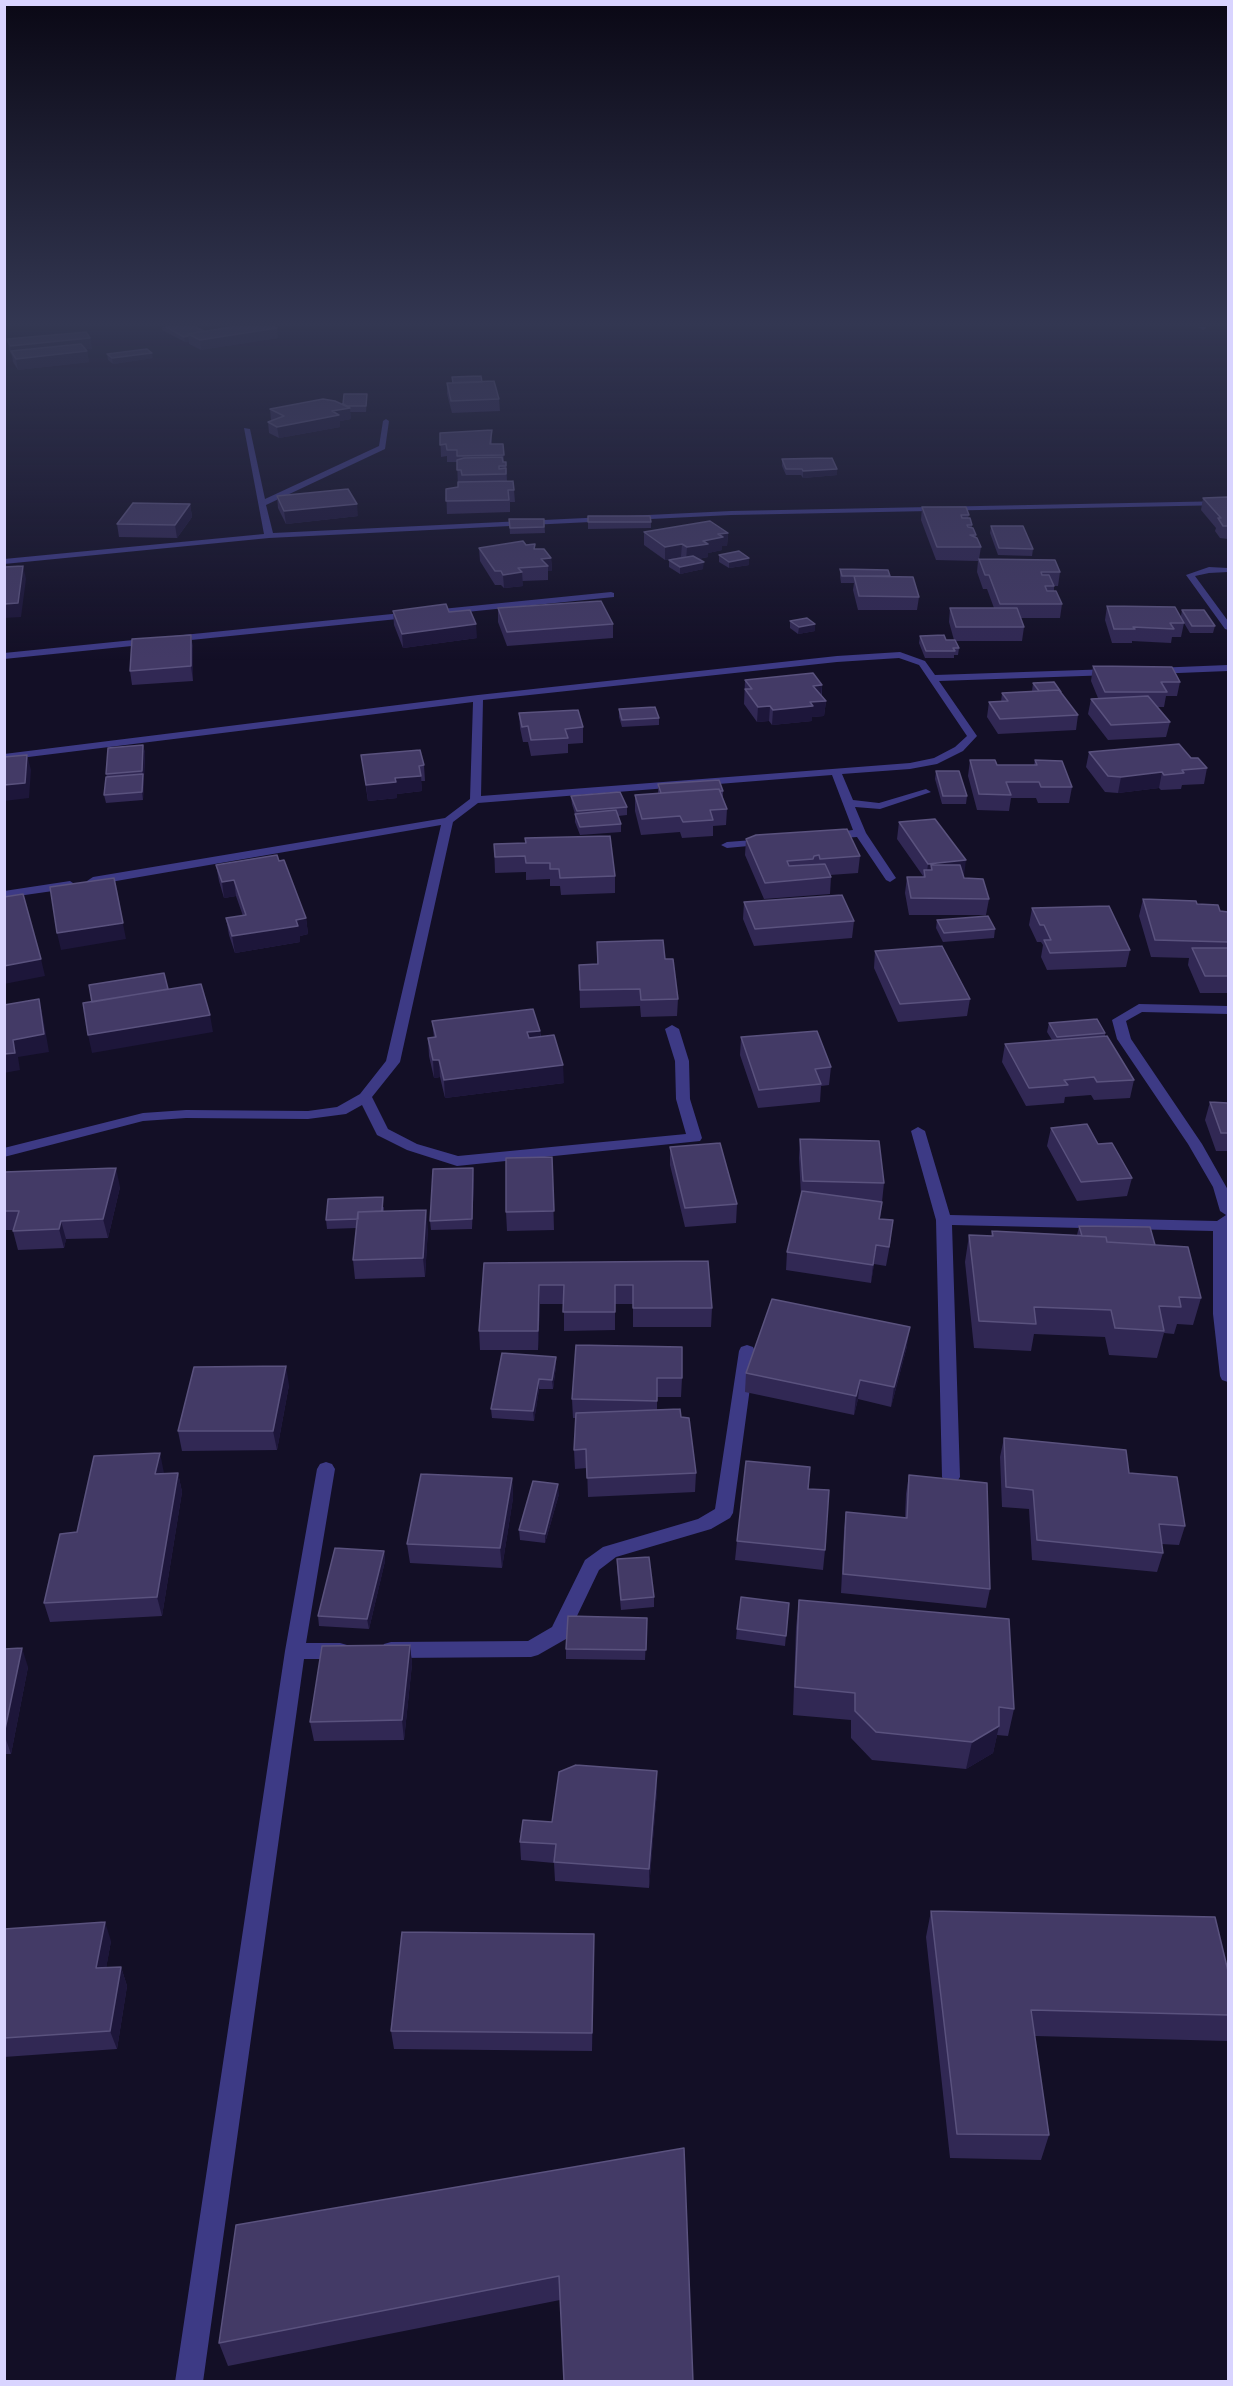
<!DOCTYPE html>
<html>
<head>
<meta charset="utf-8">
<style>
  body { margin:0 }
  #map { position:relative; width:1233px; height:2386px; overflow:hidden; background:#130f26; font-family:Barlow,sans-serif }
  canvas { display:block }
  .frame { position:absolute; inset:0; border:6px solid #d9d4ff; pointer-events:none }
</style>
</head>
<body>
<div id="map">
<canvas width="1233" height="2386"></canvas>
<div class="frame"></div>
</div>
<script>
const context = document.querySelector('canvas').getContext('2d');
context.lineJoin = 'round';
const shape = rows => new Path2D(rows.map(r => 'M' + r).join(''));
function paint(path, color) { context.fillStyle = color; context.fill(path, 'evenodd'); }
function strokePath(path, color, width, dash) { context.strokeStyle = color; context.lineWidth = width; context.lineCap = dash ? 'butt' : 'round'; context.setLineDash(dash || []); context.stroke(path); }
paint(shape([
  [1198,327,1205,327,1206,328,1203,330,1198,327],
  [386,419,389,421,385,449,266,505,273,533,731,511,1228,501,1228,505,731,515,269,538,4,564,4,559,264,534,244,428,250,429,265,499,379,446,383,421,386,419],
  [1209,567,1228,568,1228,572,1209,573,1195,576,1228,621,1228,630,1225,629,1186,575,1209,567],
  [611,592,614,593,614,597,4,659,4,653,611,592],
  [900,652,925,661,935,675,1112,669,1117,672,1112,675,939,681,977,736,963,751,937,764,910,769,842,774,853,800,879,803,926,789,931,792,880,809,855,807,866,833,896,878,890,882,886,880,857,837,829,839,823,836,829,833,853,830,832,775,478,803,453,822,400,1062,372,1097,388,1129,417,1144,458,1156,686,1134,676,1099,675,1061,665,1029,672,1025,679,1029,689,1061,690,1099,702,1138,700,1141,457,1166,407,1150,377,1135,362,1105,346,1114,308,1119,186,1118,143,1121,4,1157,4,1148,143,1113,186,1110,308,1111,337,1107,360,1094,386,1061,441,825,93,885,87,881,93,877,445,818,470,799,473,702,4,760,4,754,478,695,837,656,900,652],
  [899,658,919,665,967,736,955,747,934,758,910,763,481,796,483,700,837,662,899,658],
  [1228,665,1228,671,1154,674,1149,671,1154,668,1228,665],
  [766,839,772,842,770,844,727,848,721,845,727,842,766,839],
  [70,881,76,885,74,888,4,898,4,891,70,881],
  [1139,1004,1228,1006,1228,1014,1142,1012,1126,1021,1131,1039,1202,1144,1228,1190,1228,1382,1222,1380,1220,1376,1213,1314,1213,1231,952,1225,960,1477,957,1482,951,1484,945,1482,942,1477,936,1220,911,1131,918,1127,925,1131,950,1215,1217,1221,1226,1215,1220,1211,1213,1187,1188,1144,1117,1039,1112,1020,1139,1004],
  [747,1345,753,1347,755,1351,733,1513,730,1518,711,1529,616,1557,599,1570,566,1639,538,1655,531,1657,391,1658,384,1656,381,1650,384,1644,391,1642,528,1641,552,1627,585,1560,603,1547,698,1519,715,1509,739,1351,741,1347,747,1345],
  [326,1462,332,1464,335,1469,306,1643,340,1643,347,1645,350,1651,347,1657,340,1659,304,1659,203,2382,175,2382,285,1651,317,1469,320,1464,326,1462]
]), '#3d3a85');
paint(shape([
  [162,327,196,327,204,331,278,338,201,350,189,344,189,342,185,342,162,330],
  [90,338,92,349,85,349,87,351,89,362,18,370,13,362,12,356,9,350,7,339],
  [107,354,153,358,113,364,108,360],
  [452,377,482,382,499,399,500,411,452,413,447,394,447,383,452,383],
  [367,400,366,412,350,412,351,419,340,421,340,427,279,438,269,433,268,422,271,421,270,409,343,404],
  [492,430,492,444,503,444,504,462,506,462,507,481,514,490,515,502,510,502,510,512,447,514,446,489,458,487,457,462,447,462,447,456,441,457,440,433],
  [782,459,837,469,837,475,803,478,801,475,786,475,782,466],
  [277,496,358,516,286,524,278,508],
  [1228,497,1228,539,1220,538,1215,531,1216,528,1201,510,1203,498],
  [190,504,192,517,177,538,119,537,117,524],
  [922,507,969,515,968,518,972,525,972,528,976,535,976,538,981,547,979,559,1060,572,1058,586,1054,586,1054,591,1062,604,1060,618,1021,618,1024,627,1022,641,955,641,959,648,958,655,954,655,954,658,925,658,919,643,920,636,946,640,954,640,949,622,950,608,994,608,987,589,983,589,977,572,978,561,936,560,921,520],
  [588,516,651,522,651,528,588,529],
  [509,519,544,519,545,533,510,534],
  [991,526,1033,549,1032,556,998,555,990,533],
  [644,532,728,533,727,546,722,546,722,550,708,553,708,557,698,559,703,569,680,574,669,567,669,560,682,558,665,560,644,545],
  [526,545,551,558,552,571,548,571,548,580,522,581,523,586,504,588,501,585,495,585,480,561,479,548],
  [719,555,749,565,729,568,719,562],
  [840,569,890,577,919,597,917,610,858,610,853,590,854,583,841,583,840,576],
  [1107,606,1181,616,1182,610,1215,626,1213,633,1190,633,1184,623,1181,637,1172,637,1171,643,1132,641,1132,643,1112,643,1105,620],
  [498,608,613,624,613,638,507,646,498,622],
  [393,611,449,612,477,638,403,648,394,625],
  [790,621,815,631,798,634,790,628],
  [191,635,193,649,193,681,132,685,130,671],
  [1093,666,1180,682,1177,696,1166,696,1164,707,1157,707,1170,722,1166,737,1108,740,1088,714,1091,699,1098,698,1091,681],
  [745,680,822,685,822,696,826,701,824,716,812,717,812,721,772,725,769,721,757,722,744,704],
  [1033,683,1078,715,1076,730,998,734,987,717,989,702,1001,702,1002,693,1032,691],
  [619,709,659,718,659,725,622,727,619,717],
  [519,713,583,727,583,743,568,744,568,753,531,756,528,742,523,742,520,728],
  [143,745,145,753,143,800,106,803,104,795,107,777,106,774],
  [1089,752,1191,758,1207,768,1204,784,1182,785,1181,789,1161,790,1159,788,1118,793,1105,792,1086,767],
  [361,755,424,765,425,781,421,781,422,791,397,794,397,798,368,801],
  [970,760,997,765,1034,765,1035,760,1072,787,1069,803,1038,803,1036,798,1011,798,1009,811,977,810,968,776],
  [936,771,967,796,966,804,942,804,935,779],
  [658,784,723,791,723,799,727,809,726,825,713,826,713,836,682,838,680,832,641,835,635,811,635,795,658,793],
  [571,796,627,807,627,815,618,816,621,824,621,832,580,835,575,822,575,814,572,804],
  [899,822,989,899,986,915,909,915,905,893,907,877,923,877,923,876,897,839],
  [525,838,615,876,615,893,561,895,560,886,550,886,550,879,526,880,526,872,495,873,494,844,525,843],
  [746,839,860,856,858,873,830,875,831,877,830,894,764,899,745,855],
  [216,865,306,918,308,934,300,936,300,942,235,953,229,935,226,918,243,916,236,896,224,898,219,881],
  [1143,899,1197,904,1220,911,1228,912,1228,993,1200,993,1188,965,1189,958,1151,957,1139,916],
  [744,902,854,921,852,938,754,946,743,919],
  [1032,908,1130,950,1126,967,1047,970,1041,957,1043,945,1041,942,1037,942,1029,925],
  [937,920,995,929,994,938,943,942,936,928],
  [597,942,665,959,678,999,677,1016,641,1017,640,1006,580,1008,579,965,597,964],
  [875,951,970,999,967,1016,898,1022,874,968],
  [432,1021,540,1031,541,1037,564,1083,445,1098,440,1077,434,1078,429,1056,428,1038,434,1038],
  [1049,1023,1105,1033,1105,1036,1134,1080,1130,1098,1094,1100,1091,1095,1065,1097,1064,1103,1026,1106,1002,1062,1005,1044,1052,1040,1047,1032],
  [741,1037,831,1067,829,1085,821,1086,820,1102,758,1108,740,1055],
  [1210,1102,1228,1103,1228,1151,1216,1151,1205,1120],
  [1051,1128,1098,1144,1132,1178,1127,1196,1077,1201,1047,1146],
  [800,1139,884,1183,882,1202,877,1201,882,1202,880,1219,891,1239,886,1266,874,1264,871,1283,786,1270,787,1252,801,1195,799,1158],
  [670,1147,737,1204,736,1223,685,1227,670,1165],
  [552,1157,554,1230,507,1231,506,1212],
  [4,1172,120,1187,108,1238,66,1239,64,1248,18,1250,13,1231,13,1230,4,1230],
  [474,1177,472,1229,431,1230,430,1221],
  [384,1207,384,1211,428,1228,425,1277,355,1279,353,1260,357,1228,327,1229,326,1220],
  [1079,1226,1155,1245,1201,1298,1193,1325,1177,1324,1174,1334,1164,1333,1157,1358,1109,1355,1105,1337,1034,1334,1031,1351,974,1348,965,1262,969,1235,991,1236,992,1231,1077,1235],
  [708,1261,712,1308,711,1327,633,1327,633,1304,615,1304,615,1330,564,1331,564,1304,540,1304,538,1350,480,1350,479,1331,484,1263],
  [576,1345,682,1378,681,1397,657,1397,657,1410,681,1417,696,1473,695,1492,588,1497,587,1468,575,1469,574,1450,576,1418,573,1418,572,1399],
  [907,1346,891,1407,858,1399,854,1415,745,1392,746,1373],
  [556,1366,553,1389,539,1389,534,1421,492,1418,491,1409],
  [289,1385,277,1450,182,1451,178,1431],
  [1004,1438,1129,1473,1185,1526,1179,1545,1161,1544,1163,1553,1157,1572,1032,1560,1029,1509,1002,1507,1000,1457],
  [164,1473,164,1474,178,1473,182,1492,162,1616,50,1622,44,1603,77,1532],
  [909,1475,990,1589,986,1608,841,1593,844,1531,846,1512,905,1518,906,1494],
  [512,1478,513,1498,502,1568,410,1563,407,1544],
  [808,1489,825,1550,823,1570,735,1560,737,1541],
  [559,1494,545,1543,520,1540,519,1530],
  [384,1551,385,1561,369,1629,319,1626,318,1616],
  [617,1559,654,1597,654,1607,621,1610,617,1569],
  [799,1600,1014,1709,1008,1736,997,1735,993,1753,966,1769,872,1760,851,1738,851,1720,793,1715,796,1627],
  [789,1603,785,1646,736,1639,737,1629],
  [647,1618,645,1660,566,1659,566,1649],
  [410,1645,412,1664,404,1740,314,1741,310,1722],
  [4,1649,28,1667,11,1754,4,1754],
  [657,1771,657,1790,649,1888,555,1881,554,1863,521,1860,520,1842,552,1822],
  [931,1911,1228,1971,1228,2041,1035,2036,1049,2135,1041,2160,950,2158,926,1937],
  [4,1929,111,1941,106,1968,121,1967,127,1986,117,2049,4,2057],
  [594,1934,592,2051,394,2049,391,2031],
  [684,2148,560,2300,228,2366,219,2343]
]), '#312854');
paint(shape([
  [277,328,278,338,201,350,200,340],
  [188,336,189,342,185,342,184,337],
  [90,338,92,349,14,356,11,352,10,346],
  [87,351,89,362,18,370,16,359],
  [152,353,153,358,113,364,112,358],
  [350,408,351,419,340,421,340,427,279,438,277,427,332,411],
  [837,469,837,475,803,478,803,471],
  [190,504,192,517,177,538,175,525],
  [357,504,358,516,286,524,284,511],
  [728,533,727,546,722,546,722,550,708,553,708,557,686,561,687,547,718,534],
  [682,544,681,557,665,560,665,547],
  [551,558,552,571,548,571,548,566,541,559],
  [749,558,749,565,729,568,729,562],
  [704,562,703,569,680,574,680,567],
  [23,566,26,579,21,617,4,618,4,604],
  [522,572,523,586,504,588,503,575],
  [476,624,477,638,403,648,402,634],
  [815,624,815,631,798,634,799,627],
  [191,635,193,649,193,681,191,666],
  [822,685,821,699,813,686],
  [826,701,824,716,812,717,812,721,772,725,773,710,810,702],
  [770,706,769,721,757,722,758,707],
  [143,745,145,753,143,800,142,792],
  [27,755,31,770,29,798,4,801,4,785],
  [1162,772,1159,788,1118,793,1121,777],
  [421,776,422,791,397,794,397,798,368,801,366,785,395,778],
  [966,860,964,876,932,870,931,865,929,880,926,880,928,864],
  [114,878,126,939,61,950,57,933],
  [234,880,236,896,224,898,222,882],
  [306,918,308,934,300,936,300,942,235,953,232,936],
  [41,959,45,976,4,984,4,966],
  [39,999,43,1017,49,1052,18,1057,20,1070,4,1073,4,1054],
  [210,1015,213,1032,92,1053,88,1035],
  [540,1031,541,1048,528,1050,527,1032],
  [433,1060,439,1060,440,1077,434,1078],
  [563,1065,564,1083,445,1098,444,1080],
  [116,1168,120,1187,108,1238,103,1219],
  [473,1168,474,1177,472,1229,472,1219],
  [426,1210,428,1228,425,1277,423,1258],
  [61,1221,66,1239,64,1248,59,1229],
  [876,1245,874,1264,871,1283,873,1265],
  [539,1285,540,1304,538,1350,538,1331],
  [910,1327,907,1346,891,1407,894,1387],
  [556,1357,556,1366,553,1389,552,1380],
  [286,1366,289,1385,277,1450,273,1431],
  [539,1379,539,1389,534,1421,533,1411],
  [860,1380,858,1399,854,1415,856,1396],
  [160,1453,164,1473,160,1494,155,1474],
  [178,1473,182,1492,162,1616,157,1597],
  [512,1478,513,1498,502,1568,500,1548],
  [558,1484,559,1494,545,1543,545,1534],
  [384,1551,385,1561,369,1629,367,1619],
  [410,1645,412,1664,404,1740,402,1720],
  [22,1648,28,1667,11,1754,4,1734],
  [999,1726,993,1753,966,1769,972,1742],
  [657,1771,657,1790,649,1888,649,1869],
  [105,1922,111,1941,103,1986,96,1968],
  [594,1934,594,1952,592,2051,592,2033],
  [121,1967,127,1986,117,2049,110,2031]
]), '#1d163a');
const building = shape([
  [166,327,196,327,204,331,188,334,188,336,184,337,166,327],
  [231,327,275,327,277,328,200,340,188,334,231,327],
  [86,332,90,338,10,346,7,339,86,332],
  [81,344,87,351,16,359,11,351,81,344],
  [147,349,152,353,112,358,107,354,147,349],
  [481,376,482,382,453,383,452,377,481,376],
  [494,381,499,399,451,401,447,383,494,381],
  [344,394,367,394,366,406,347,406,343,404,344,394],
  [323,399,335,401,350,408,332,411,339,415,277,427,268,422,284,416,270,409,323,399],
  [492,430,490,444,503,444,504,455,457,456,457,450,447,450,446,444,440,445,440,433,492,430],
  [502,457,503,462,506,462,506,466,499,466,499,469,506,468,506,474,462,475,461,470,457,470,457,460,464,458,502,457],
  [832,458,837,469,803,471,802,469,786,469,782,459,832,458],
  [513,481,514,490,508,490,509,500,446,501,446,489,458,487,458,482,513,481],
  [348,489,357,504,284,511,277,496,348,489],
  [1228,497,1228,526,1223,526,1218,518,1221,518,1203,498,1228,497],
  [133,503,190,504,175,525,117,524,133,503],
  [922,507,966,507,969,515,961,515,962,518,970,518,972,525,967,525,968,527,973,528,976,535,970,535,977,538,981,547,937,547,922,507],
  [588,516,650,516,651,522,588,522,588,516],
  [509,519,544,519,544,527,510,528,509,519],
  [710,521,728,533,718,534,723,537,703,541,708,544,687,547,682,544,665,547,644,532,710,521],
  [991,526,1023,526,1033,549,999,548,991,526],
  [523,541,526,545,535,544,534,549,544,549,551,558,541,559,548,566,518,568,522,572,503,575,501,571,495,571,479,548,523,541],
  [739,551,749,558,729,562,719,555,739,551],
  [693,556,704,562,680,567,669,560,693,556],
  [979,559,1055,560,1060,572,1041,572,1042,575,1049,575,1054,586,1045,586,1047,591,1056,591,1062,604,1000,604,989,575,985,575,979,559],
  [23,566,18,603,4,604,4,567,23,566],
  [840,569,888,570,890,576,842,576,840,569],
  [854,576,913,577,919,597,859,596,854,576],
  [601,601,613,624,507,632,498,608,601,601],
  [446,604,449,612,470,610,476,624,402,634,393,611,446,604],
  [1107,606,1175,607,1184,623,1170,623,1174,629,1133,627,1135,629,1114,629,1107,606],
  [950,608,1017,608,1024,627,956,627,950,608],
  [1182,610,1204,610,1215,626,1192,626,1182,610],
  [807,618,815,624,799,627,790,621,807,618],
  [191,635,191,666,130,671,132,639,191,635],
  [944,635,946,640,955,640,959,648,953,648,955,651,926,651,920,636,944,635],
  [1093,666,1172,667,1180,682,1161,682,1167,692,1105,692,1093,666],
  [813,673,822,685,813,686,826,701,810,702,813,706,773,710,770,706,758,707,745,689,752,689,745,680,813,673],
  [1054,682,1061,692,1059,690,1039,691,1033,683,1054,682],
  [1059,690,1078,715,1000,719,989,702,1008,701,1002,693,1059,690],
  [1148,696,1170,722,1111,725,1091,699,1148,696],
  [655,707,659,718,622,720,619,709,655,707],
  [578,710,583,727,565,729,568,738,531,740,528,726,522,727,519,713,578,710],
  [1179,744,1191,758,1198,758,1207,768,1182,770,1184,773,1164,775,1162,772,1121,777,1108,776,1089,752,1179,744],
  [143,745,142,771,106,774,108,748,143,745],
  [420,750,424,765,419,766,421,776,395,778,396,782,366,785,361,755,420,750],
  [27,755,25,783,4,785,4,757,27,755],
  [970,760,995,760,997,765,1037,765,1035,760,1062,761,1072,787,1041,787,1039,782,1006,782,1011,795,979,794,970,760],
  [936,771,959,771,967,796,943,796,936,771],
  [143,774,142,792,104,795,106,777,143,774],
  [719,780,723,791,720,791,719,789,661,793,658,784,719,780],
  [719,789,727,809,710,810,713,820,683,822,680,816,642,819,635,795,719,789],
  [620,792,627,807,577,811,571,796,620,792],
  [616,810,621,824,580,827,575,814,616,810],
  [935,819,966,860,928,864,899,822,935,819],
  [847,829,860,856,820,859,819,855,814,856,813,859,787,861,789,866,825,864,831,877,765,883,746,839,756,835,847,829],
  [610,836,615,876,560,878,559,869,550,869,550,863,526,863,525,856,495,857,494,844,526,843,525,838,610,836],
  [277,855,279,861,284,860,306,918,296,920,298,926,232,936,226,918,246,915,234,880,222,882,216,865,277,855],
  [931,865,960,865,964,878,983,879,989,899,911,898,907,877,925,877,924,870,932,870,931,865],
  [114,878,123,923,57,933,50,887,114,878],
  [23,894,41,959,4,966,4,897,23,894],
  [842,895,854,921,755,929,744,902,842,895],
  [1143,899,1196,901,1197,904,1218,905,1220,911,1228,912,1228,942,1155,940,1143,899],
  [1109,906,1130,950,1050,953,1044,940,1051,940,1044,925,1040,925,1032,908,1109,906],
  [988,916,995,929,944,933,937,920,988,916],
  [663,940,665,959,673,959,678,999,641,1000,640,989,580,990,579,965,598,964,597,942,663,940],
  [942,946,970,999,900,1004,875,951,942,946],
  [1192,948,1228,948,1228,976,1205,976,1192,948],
  [164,973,168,989,92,1002,89,985,164,973],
  [201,984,210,1015,88,1035,83,1003,201,984],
  [39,999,44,1034,13,1040,15,1053,4,1054,4,1005,39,999],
  [533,1009,540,1031,527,1032,529,1038,554,1035,563,1065,444,1080,439,1060,433,1060,428,1038,436,1037,432,1021,533,1009],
  [1097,1019,1105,1033,1057,1037,1049,1023,1097,1019],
  [817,1031,831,1067,815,1069,821,1084,759,1090,741,1037,817,1031],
  [1107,1036,1134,1080,1097,1082,1094,1077,1064,1080,1068,1085,1029,1088,1005,1044,1107,1036],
  [1210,1102,1228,1103,1228,1133,1221,1133,1210,1102],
  [1087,1124,1098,1144,1112,1143,1132,1178,1081,1182,1051,1128,1087,1124],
  [800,1139,879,1141,884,1183,803,1181,800,1139],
  [720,1143,737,1204,685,1208,670,1147,720,1143],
  [552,1157,554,1211,506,1212,506,1158,552,1157],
  [116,1168,103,1219,61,1221,59,1229,13,1231,19,1211,4,1211,4,1172,116,1168],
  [473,1168,472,1219,430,1221,433,1169,473,1168],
  [802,1191,882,1202,879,1219,893,1220,889,1247,876,1245,873,1265,787,1252,802,1191],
  [383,1197,382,1211,358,1212,358,1219,326,1220,328,1199,383,1197],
  [426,1210,423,1258,353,1260,358,1212,426,1210],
  [1079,1226,1150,1227,1155,1245,1107,1242,1106,1237,1082,1236,1079,1226],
  [992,1231,1106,1237,1107,1242,1188,1247,1201,1298,1179,1297,1181,1307,1159,1306,1164,1331,1115,1328,1111,1310,1034,1307,1036,1324,979,1321,969,1235,993,1236,992,1231],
  [708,1261,712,1308,633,1308,633,1285,615,1285,615,1312,563,1312,564,1285,539,1285,538,1331,479,1331,484,1263,708,1261],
  [772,1299,910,1327,894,1387,860,1380,856,1396,746,1373,772,1299],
  [576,1345,682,1347,682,1378,657,1378,657,1401,572,1399,576,1345],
  [502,1353,556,1357,552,1380,539,1379,533,1411,491,1409,502,1353],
  [286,1366,273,1431,178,1431,194,1367,286,1366],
  [680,1409,681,1417,689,1418,696,1473,587,1478,586,1449,574,1450,576,1413,680,1409],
  [1004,1438,1126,1450,1129,1473,1177,1477,1185,1526,1159,1524,1163,1553,1037,1540,1033,1490,1006,1487,1004,1438],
  [160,1453,155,1474,178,1473,157,1597,44,1603,60,1534,77,1532,94,1456,160,1453],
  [746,1461,810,1467,808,1489,829,1490,825,1550,737,1541,746,1461],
  [421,1474,512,1478,500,1548,407,1544,421,1474],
  [909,1475,987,1483,990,1589,843,1574,846,1512,907,1518,909,1475],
  [533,1481,558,1484,545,1534,519,1530,533,1481],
  [335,1548,384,1551,367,1619,318,1616,335,1548],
  [649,1557,654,1597,621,1600,617,1559,649,1557],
  [741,1597,789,1603,786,1636,737,1629,741,1597],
  [799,1600,1009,1619,1014,1709,999,1707,999,1726,972,1742,876,1732,855,1711,855,1693,795,1687,799,1600],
  [568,1616,647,1618,646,1650,566,1649,568,1616],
  [410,1645,402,1720,310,1722,322,1646,410,1645],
  [22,1648,4,1734,4,1649,22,1648],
  [576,1765,657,1771,649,1869,554,1862,556,1844,520,1842,523,1820,552,1822,559,1772,576,1765],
  [931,1911,1215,1917,1228,1971,1228,2015,1031,2010,1049,2135,957,2134,931,1911],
  [105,1922,96,1968,121,1967,110,2031,4,2038,4,1929,105,1922],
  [402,1932,594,1934,592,2033,391,2031,402,1932],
  [684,2148,693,2382,564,2382,559,2276,219,2343,236,2225,684,2148]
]);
paint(building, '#433a66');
strokePath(building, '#5a527e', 1.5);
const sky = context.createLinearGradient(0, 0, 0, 661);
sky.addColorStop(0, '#0a0815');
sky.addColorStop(0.49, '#333752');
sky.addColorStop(1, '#33375200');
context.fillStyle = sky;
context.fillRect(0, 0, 1233, 661);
</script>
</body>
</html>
